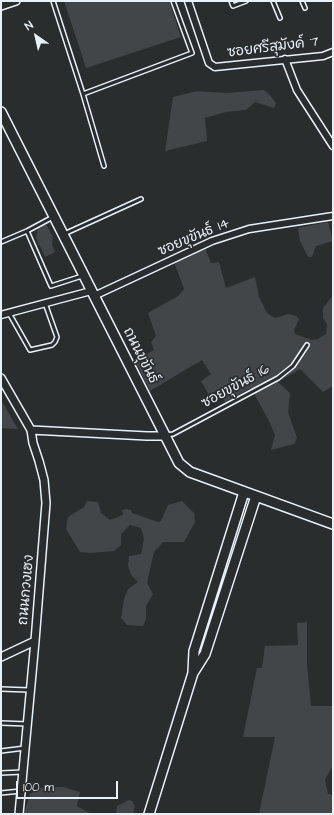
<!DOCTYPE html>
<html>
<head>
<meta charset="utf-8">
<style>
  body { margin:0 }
  #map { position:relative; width:334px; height:815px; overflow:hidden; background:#2a2d2e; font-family:"Architects Daughter",sans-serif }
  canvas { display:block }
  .frame { position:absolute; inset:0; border:2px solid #e8f1f8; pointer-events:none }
  .north { position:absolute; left:16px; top:16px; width:40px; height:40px; -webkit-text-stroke:3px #2a2d2e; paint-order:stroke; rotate:326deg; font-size:11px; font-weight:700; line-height:16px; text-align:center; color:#e8f1f8 }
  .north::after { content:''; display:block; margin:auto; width:14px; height:18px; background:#e8f1f8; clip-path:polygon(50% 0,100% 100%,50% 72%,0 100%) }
  .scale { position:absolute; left:16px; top:781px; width:102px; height:18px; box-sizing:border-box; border:2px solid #e8f1f8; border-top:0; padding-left:5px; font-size:12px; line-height:14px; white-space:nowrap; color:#e8f1f8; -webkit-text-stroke:3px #2a2d2e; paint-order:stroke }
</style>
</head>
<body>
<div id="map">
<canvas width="334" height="815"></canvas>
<div class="frame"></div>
<div class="north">N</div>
<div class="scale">100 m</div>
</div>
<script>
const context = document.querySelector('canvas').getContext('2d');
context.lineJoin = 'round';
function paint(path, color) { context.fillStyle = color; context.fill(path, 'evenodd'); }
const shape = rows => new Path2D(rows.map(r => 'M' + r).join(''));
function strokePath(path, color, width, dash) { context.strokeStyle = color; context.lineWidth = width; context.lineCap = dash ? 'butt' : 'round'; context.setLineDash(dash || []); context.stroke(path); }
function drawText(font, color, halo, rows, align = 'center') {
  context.font = font + ' "Architects Daughter","Playpen Sans Thai",sans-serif'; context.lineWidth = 3.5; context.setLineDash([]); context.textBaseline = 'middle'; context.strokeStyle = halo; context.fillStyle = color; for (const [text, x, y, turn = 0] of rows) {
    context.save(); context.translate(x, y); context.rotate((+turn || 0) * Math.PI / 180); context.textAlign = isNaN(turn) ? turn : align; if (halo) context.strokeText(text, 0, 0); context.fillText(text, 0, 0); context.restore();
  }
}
paint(shape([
  [64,1,169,1,181,37,86,68],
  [264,90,269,94,276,103,274,108,255,102,246,110,226,112,205,118,207,141,165,151,173,97,197,91,226,93],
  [328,222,333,241,316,246,312,257,308,257,300,241,298,228],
  [46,224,53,237,52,245,55,252,45,257,36,238,38,228],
  [205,248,211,263,219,262,226,288,255,277,259,297,267,313,275,318,288,314,296,316,299,319,294,330,295,334,312,340,318,339,326,334,327,324,323,318,323,308,333,295,333,386,323,392,300,369,278,382,290,393,288,412,297,438,294,444,271,450,275,435,269,421,251,388,225,402,219,390,209,395,201,381,211,374,202,360,150,391,135,361,154,350,151,342,156,336,148,313,178,296,184,289,174,262],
  [1,400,18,429,1,428],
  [87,501,98,502,101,513,110,520,123,515,122,510,126,509,131,510,132,513,158,522,161,521,168,505,182,501,194,513,195,522,184,542,163,542,154,552,147,583,153,594,146,606,146,619,143,626,127,625,121,618,124,599,128,589,138,582,131,575,128,566,129,556,141,554,144,539,141,528,130,525,121,534,121,545,114,551,90,553,80,552,66,529,68,517,84,507],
  [307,622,307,665,311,706,333,706,333,761,332,767,325,780,328,794,333,795,333,814,259,814,275,737,243,737,257,668,262,668,265,646,298,645,297,623],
  [43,787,63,787,80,792,77,806,91,814,24,814,30,794],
  [129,800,132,801,135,806,133,814,116,814,117,806]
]), '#424648');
const service = shape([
  [53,1,83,94,192,53,173,1],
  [231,1,233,6,246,1],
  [273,1,280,18],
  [302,1,305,8],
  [83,94,104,166],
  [27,231,51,286,82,276],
  [64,234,141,199],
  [1,242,27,231,53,217],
  [9,313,30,350,52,345,55,342,57,337,45,303],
  [166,435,173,434,278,378,293,366,307,345],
  [1,689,29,690],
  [1,723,28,724],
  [1,751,25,748],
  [1,773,23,772],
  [1,793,21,791]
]);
const minor = shape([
  [188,1,209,63,215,67,323,56,333,52],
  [285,59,297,90,333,146],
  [94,296,212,241,249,229,333,216],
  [1,315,91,291]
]);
const tertiary = shape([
  [1,6,16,1],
  [1,378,31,430,33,443,39,461,44,480,46,503,35,641,19,814],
  [31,430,147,436,165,436],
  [1,657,35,641]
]);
const primary = shape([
  [1,112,179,463,190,472,333,524],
  [193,672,194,651,244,492],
  [149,814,193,673,205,654,256,496]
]);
strokePath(service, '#e8f1f8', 6);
strokePath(minor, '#e8f1f8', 9);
strokePath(tertiary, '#e8f1f8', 10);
strokePath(primary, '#e8f1f8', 12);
strokePath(service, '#2a2d2e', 3);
strokePath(minor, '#2a2d2e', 6);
strokePath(tertiary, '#2a2d2e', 7);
strokePath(primary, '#2a2d2e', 9);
drawText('14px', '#e8f1f8', '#2a2d2e', [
  ["ซอยศรีสุมังค์ 7",273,48,-7],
  ["ซอยขุขันธ์ 14",194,238,-23],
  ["ถนนขุขันธ์",140,356,63],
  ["ซอยขุขันธ์ 16",236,387,-29],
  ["ถนนกวงเฮง",27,590,-85]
]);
</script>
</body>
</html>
